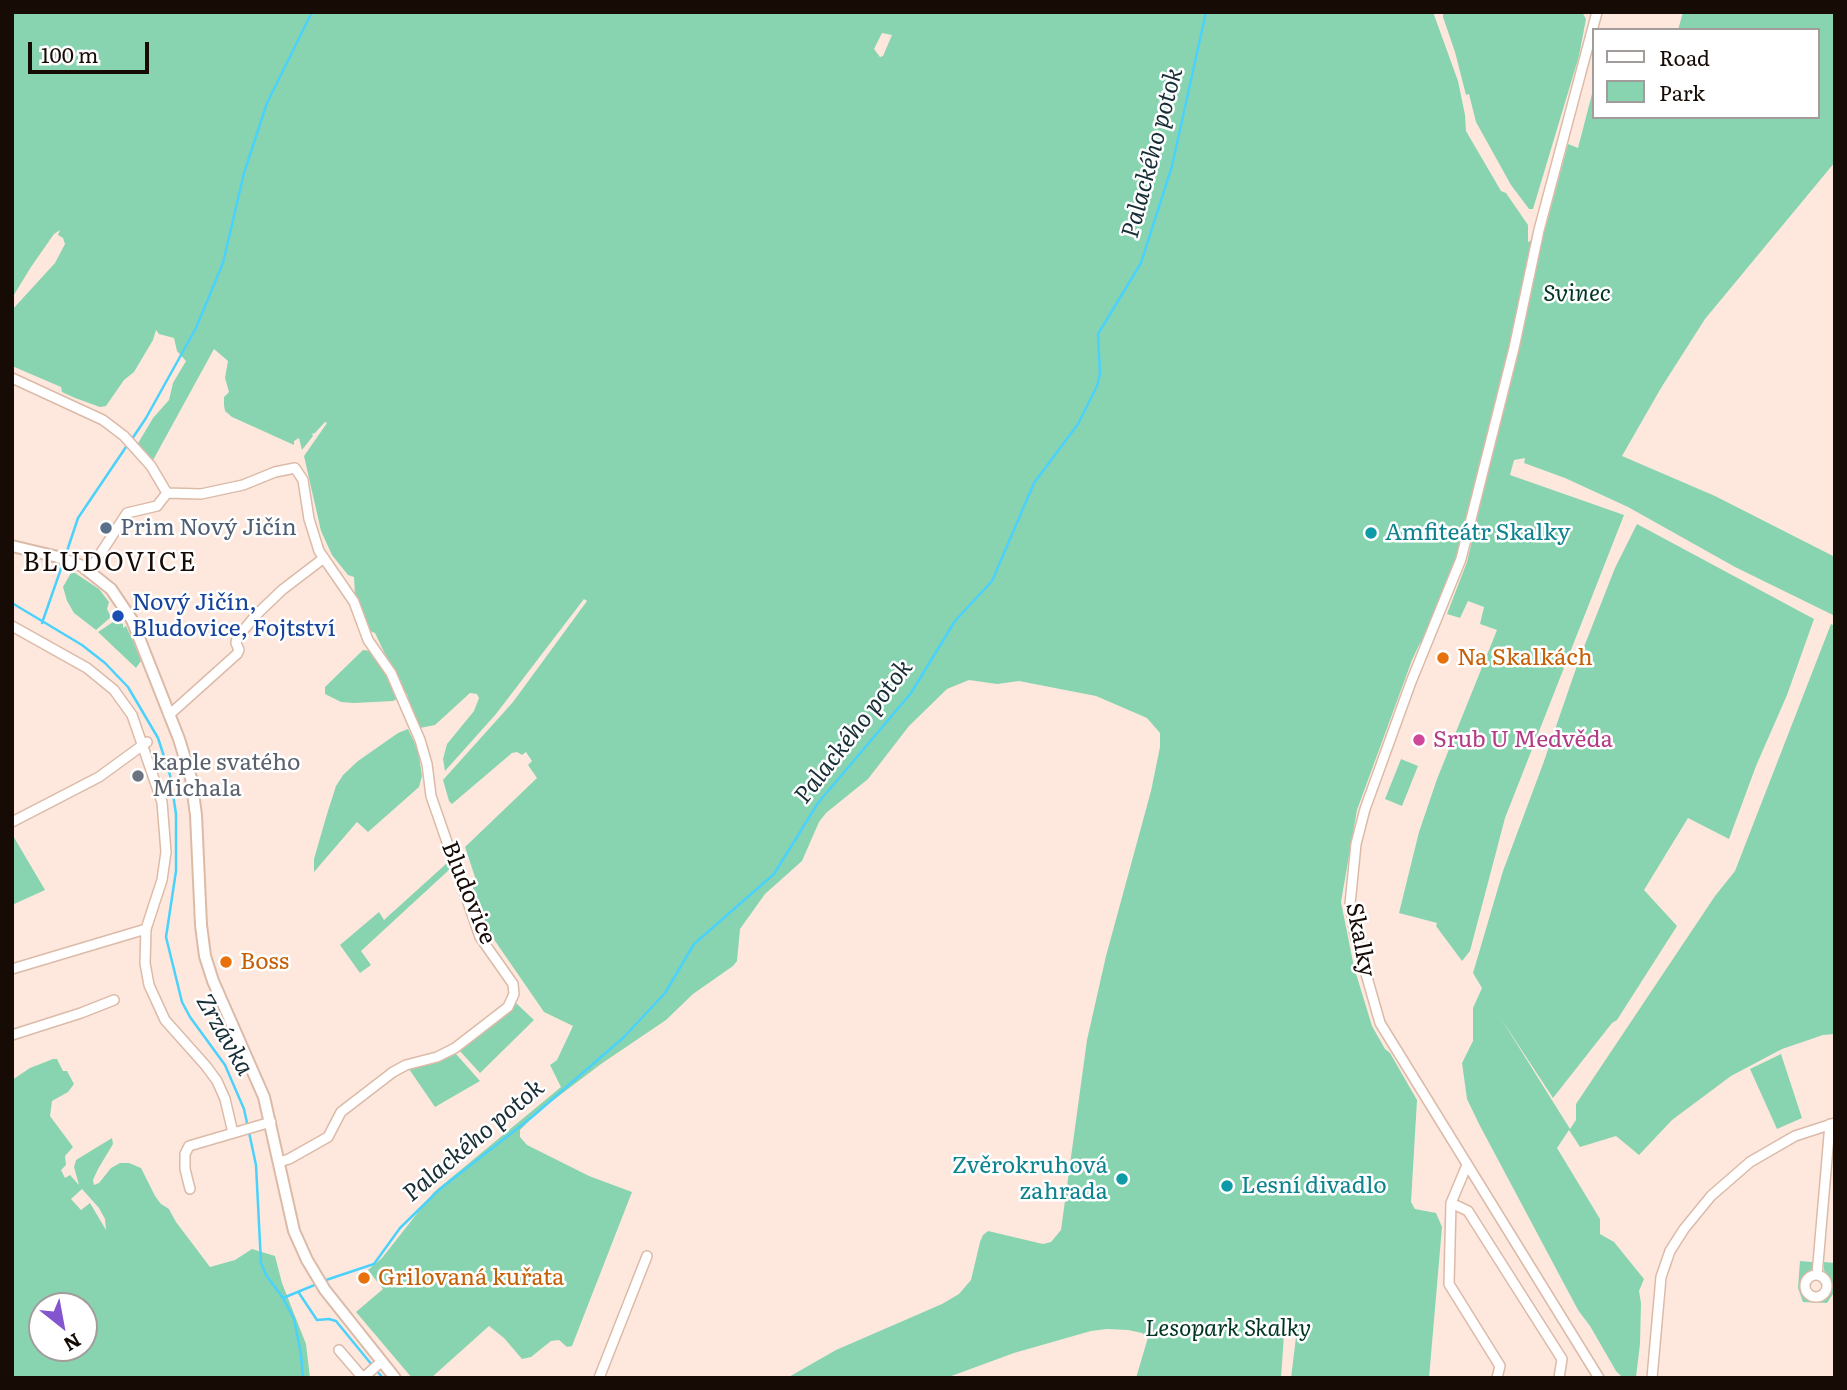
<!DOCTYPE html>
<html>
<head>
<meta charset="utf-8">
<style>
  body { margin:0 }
  #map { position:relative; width:1847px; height:1390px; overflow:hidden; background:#fee8dd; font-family:Literata,serif }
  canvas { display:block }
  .frame { position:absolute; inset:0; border:14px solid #160b05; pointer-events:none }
  .legend { position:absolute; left:1592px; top:28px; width:228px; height:91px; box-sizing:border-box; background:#fff; border:2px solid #a29d9b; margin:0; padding:9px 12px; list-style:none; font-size:21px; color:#160b05 }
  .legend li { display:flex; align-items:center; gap:14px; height:35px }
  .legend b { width:35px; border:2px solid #a29d9b }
  .north { position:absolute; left:28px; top:1292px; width:70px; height:70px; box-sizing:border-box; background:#fff; border:2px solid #a29d9b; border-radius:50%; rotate:149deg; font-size:19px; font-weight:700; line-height:28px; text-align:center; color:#160b05 }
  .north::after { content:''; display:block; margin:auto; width:24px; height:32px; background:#8356cf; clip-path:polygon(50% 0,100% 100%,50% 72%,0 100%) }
  .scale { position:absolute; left:28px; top:42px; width:121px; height:32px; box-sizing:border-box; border:4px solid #160b05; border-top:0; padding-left:9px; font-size:21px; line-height:24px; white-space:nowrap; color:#160b05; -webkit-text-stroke:5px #fff; paint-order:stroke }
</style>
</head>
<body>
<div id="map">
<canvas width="1847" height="1390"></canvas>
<div class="frame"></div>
<ul class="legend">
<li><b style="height:9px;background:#fff"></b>Road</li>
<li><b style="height:19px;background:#88d4b0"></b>Park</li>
</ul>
<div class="north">N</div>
<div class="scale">100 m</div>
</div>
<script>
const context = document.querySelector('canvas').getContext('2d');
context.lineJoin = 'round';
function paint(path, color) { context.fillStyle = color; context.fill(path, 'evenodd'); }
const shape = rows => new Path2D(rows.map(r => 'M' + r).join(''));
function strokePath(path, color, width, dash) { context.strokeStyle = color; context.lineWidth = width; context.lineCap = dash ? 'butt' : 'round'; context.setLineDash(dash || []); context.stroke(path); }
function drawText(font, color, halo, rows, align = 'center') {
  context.font = font + ' Literata,serif'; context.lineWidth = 5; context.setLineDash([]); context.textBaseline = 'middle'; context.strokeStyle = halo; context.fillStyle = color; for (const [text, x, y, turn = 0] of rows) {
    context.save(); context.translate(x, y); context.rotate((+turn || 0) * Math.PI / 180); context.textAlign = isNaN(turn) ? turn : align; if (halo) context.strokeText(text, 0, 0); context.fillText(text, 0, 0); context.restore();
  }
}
paint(shape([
  [12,12,1433,12,1458,81,1465,115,1466,131,1501,191,1506,193,1528,225,1528,242,1534,239,1539,230,1545,230,1568,144,1578,148,1593,90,1593,117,1817,117,1817,30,1678,30,1683,12,1835,12,1835,162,1705,319,1661,388,1622,456,1715,496,1835,557,1835,616,1735,567,1628,507,1565,478,1524,463,1525,458,1514,460,1510,475,1624,515,1505,818,1470,951,1462,961,1436,926,1437,923,1399,913,1419,832,1437,779,1497,630,1480,624,1484,607,1468,601,1460,618,1447,614,1467,562,1488,472,1478,489,1461,559,1425,649,1420,643,1412,660,1357,810,1341,902,1354,967,1372,1026,1385,1049,1390,1053,1417,1100,1411,1202,1415,1209,1436,1213,1442,1227,1429,1378,1291,1378,1297,1329,1285,1320,1281,1378,1136,1378,1149,1334,1146,1336,1142,1333,1128,1330,1107,1329,1091,1331,1014,1353,946,1378,787,1378,836,1350,942,1304,959,1294,971,1280,980,1242,983,1235,988,1231,1043,1244,1051,1242,1061,1230,1087,1040,1106,956,1151,791,1160,747,1160,733,1147,718,1096,696,1019,681,997,684,969,680,947,689,909,726,868,779,826,813,819,822,802,861,765,894,740,929,737,961,733,966,693,994,666,1020,601,1064,539,1111,520,1130,520,1137,527,1145,589,1176,632,1192,572,1346,567,1347,559,1340,551,1341,531,1357,522,1359,504,1338,489,1326,431,1378,412,1378,356,1312,383,1289,368,1270,382,1258,434,1192,561,1087,550,1065,557,1060,573,1026,544,1012,484,925,477,907,472,883,475,877,465,847,537,778,528,765,532,761,526,752,522,755,517,752,512,753,452,804,449,801,443,780,513,702,587,601,584,599,496,714,445,771,443,759,447,744,474,711,479,698,477,694,470,693,435,725,420,728,405,697,408,697,407,694,403,692,375,633,367,630,355,596,354,577,348,575,332,555,321,531,304,456,327,423,325,422,315,433,312,434,313,436,302,450,299,438,294,441,294,445,232,417,225,411,224,405,224,397,229,392,225,378,228,361,214,349,152,462,137,445,153,418,169,400,173,383,186,361,177,351,174,338,159,334,156,330,153,340,134,372,124,380,106,406,100,407,75,398,62,392,61,387,12,366,12,310,55,263,65,244,63,238,58,235,60,230,54,234,31,267,12,298],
  [882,33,892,35,883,56,880,57,874,49],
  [1443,12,1582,12,1586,19,1579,56,1533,209,1529,209,1511,185,1476,122,1469,94,1466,95,1455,52,1443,17],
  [1637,524,1814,619,1787,695,1756,766,1729,839,1688,818,1644,890,1677,926,1617,1020,1612,1023,1553,1098,1500,1017,1570,1129,1576,1120,1576,1104,1715,896,1735,871,1831,624,1835,626,1835,1034,1823,1035,1782,1049,1731,1076,1672,1120,1639,1155,1616,1136,1580,1147,1569,1130,1557,1148,1600,1219,1600,1234,1614,1242,1644,1279,1639,1291,1641,1303,1640,1344,1636,1377,1623,1378,1616,1371,1590,1326,1578,1310,1479,1124,1467,1099,1462,1063,1473,1041,1473,1008,1482,988,1473,973,1503,871,1543,764,1580,657,1615,568],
  [72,571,99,589,109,602,107,609,111,617,96,630,74,613,67,601,63,587],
  [116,620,123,624,123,628,126,626,134,643,141,661,136,668,98,632],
  [363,650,371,651,383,668,399,698,393,701,354,703,341,702,325,694,325,687],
  [408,729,418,750,422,776,419,787,368,832,357,822,314,872,314,859,327,814,336,786,343,775,358,761,398,733],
  [1401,759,1418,766,1402,806,1385,799],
  [12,834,45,890,12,905],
  [447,863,450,869,361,951,371,965,360,973,340,945,379,912,384,920],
  [516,1003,534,1020,480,1073,459,1050],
  [456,1054,480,1081,435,1107,409,1069,445,1059],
  [1781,1054,1802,1118,1777,1129,1750,1069],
  [53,1059,57,1059,63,1071,67,1071,74,1084,68,1092,52,1101,50,1116,73,1147,65,1156,66,1165,61,1170,65,1178,70,1175,79,1185,74,1167,76,1160,112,1138,113,1144,98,1169,93,1180,94,1185,99,1183,111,1168,120,1163,129,1163,141,1168,155,1196,161,1204,169,1209,176,1222,210,1267,235,1260,252,1249,275,1256,282,1283,306,1344,310,1378,12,1378,12,1080,30,1068],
  [82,1189,99,1208,105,1219,106,1230,90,1203,81,1210,71,1199],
  [84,1306,84,1348,42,1348,42,1306],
  [1800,1261,1812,1262,1812,1269,1802,1282,1802,1288,1806,1297,1815,1301,1825,1298,1830,1290,1830,1281,1824,1270,1824,1262,1835,1263,1835,1291,1827,1303,1803,1302,1798,1288]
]), '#88d4b0');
strokePath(shape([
  [132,439,146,418,196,328,223,263,244,173,267,103,312,12],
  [65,557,78,518,128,444],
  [12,603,82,645,105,663,128,687,158,738,170,775,176,814,176,871,166,937,182,1002,190,1017,225,1065,244,1109,256,1165,261,1263,266,1275,283,1298,294,1319,301,1354,303,1378],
  [42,623,63,563],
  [323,1281,374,1264,400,1228,440,1189,532,1117,623,1038,665,993,694,944,774,874,818,803,911,693,955,621,992,581,1034,483,1078,424,1097,386,1100,374,1098,334,1141,263,1172,166,1206,12],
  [299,1293,317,1320,329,1319,336,1321,372,1365],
  [283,1298,317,1284],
  [376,1370,383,1378]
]), '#4bd2fc', 2.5);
const minor = shape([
  [1597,12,1539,230,1514,348,1461,559,1411,682,1365,809,1356,844,1350,904,1355,935,1380,1023,1599,1378],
  [12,378,103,420,124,436,151,466,167,493],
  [167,493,201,494,243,485,275,472,295,468,303,480,309,519,319,551,354,602,368,640,391,673,420,740,427,764,431,796,480,937,513,984,514,994,508,1007,455,1048,437,1057,406,1065,393,1072,341,1112,328,1137,289,1159,279,1162],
  [89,571,127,513,157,506,167,493],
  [12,626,87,668,114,690,132,715,162,802,166,852,162,880,146,929,145,963,149,985,165,1020,206,1066,217,1081,225,1099,233,1133],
  [169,715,237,654,239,650,236,643,237,638,256,615,282,590,324,558],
  [12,822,99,777,147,742],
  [12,969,146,929],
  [12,1035,81,1013,114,1000],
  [1467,1165,1451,1203,1449,1284,1500,1366,1497,1378],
  [190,1189,185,1169,185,1154,189,1146,271,1122],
  [1451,1203,1468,1211,1562,1359,1559,1378],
  '1805 1286a11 11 0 1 1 22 0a11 11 0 1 1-22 0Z',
  [1817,1275,1830,1124],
  [339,1350,363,1378],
  [363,1378,381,1362],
  [599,1378,647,1256],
  [1652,1378,1661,1277,1670,1251,1684,1229,1711,1196,1750,1162,1795,1136,1835,1123]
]);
const major = shape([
  [12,546,58,557,82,566,111,589,132,620,179,739,191,778,196,815,201,925,205,956,213,981,264,1097,294,1231,307,1260,325,1290,395,1378]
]);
strokePath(minor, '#dcbaa8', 12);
strokePath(major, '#dcbaa8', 14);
strokePath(minor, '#fff', 9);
strokePath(major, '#fff', 10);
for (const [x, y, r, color] of [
  [106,528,7,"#5c6f8a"],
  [1371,533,7,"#0f9aa8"],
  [118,616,7,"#1a4fb4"],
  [1443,658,7,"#e8710a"],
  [1419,740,7,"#d1479c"],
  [138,776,7,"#6b7280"],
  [226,962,7,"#e8710a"],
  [1122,1179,7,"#0f9aa8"],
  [1227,1186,7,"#0f9aa8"],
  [364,1278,7,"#e8710a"]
]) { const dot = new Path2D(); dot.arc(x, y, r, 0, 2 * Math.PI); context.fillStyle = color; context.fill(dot); strokePath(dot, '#fff', 2.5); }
drawText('italic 23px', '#003522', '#fff', [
  ["Svinec",1577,294],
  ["Lesopark Skalky",1228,1329]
]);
drawText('23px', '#4e5e75', '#fff', [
  ["Prim Nový Jičín",120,528]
], 'left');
drawText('23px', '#0d838f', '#fff', [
  ["Amfiteátr Skalky",1385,533],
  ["Zvěrokruhová",1108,1166,"right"],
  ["zahrada",1108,1192,"right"],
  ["Lesní divadlo",1241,1186]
], 'left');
drawText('23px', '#164399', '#fff', [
  ["Nový Jičín,",132,603],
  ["Bludovice, Fojtství",132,629]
], 'left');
drawText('23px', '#c56008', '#fff', [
  ["Na Skalkách",1457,658],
  ["Boss",240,962],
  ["Grilovaná kuřata",378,1278]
], 'left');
drawText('23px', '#b23c85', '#fff', [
  ["Srub U Medvěda",1433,740]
], 'left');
drawText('23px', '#5b616d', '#fff', [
  ["kaple svatého",152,763],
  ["Michala",152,789]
], 'left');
drawText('23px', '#160b05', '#fff', [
  ["Bludovice",468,893,68],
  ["Skalky",1360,940,79]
]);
drawText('italic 24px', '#182e36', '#fff', [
  ["Palackého potok",1153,153,-75],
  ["Palackého potok",854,732,-52],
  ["Zrzávka",224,1035,60],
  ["Palackého potok",474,1141,-40]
]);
context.letterSpacing = '2px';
drawText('26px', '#160b05', '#fff', [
  ["BLUDOVICE",110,563]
]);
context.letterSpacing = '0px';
</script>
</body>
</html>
